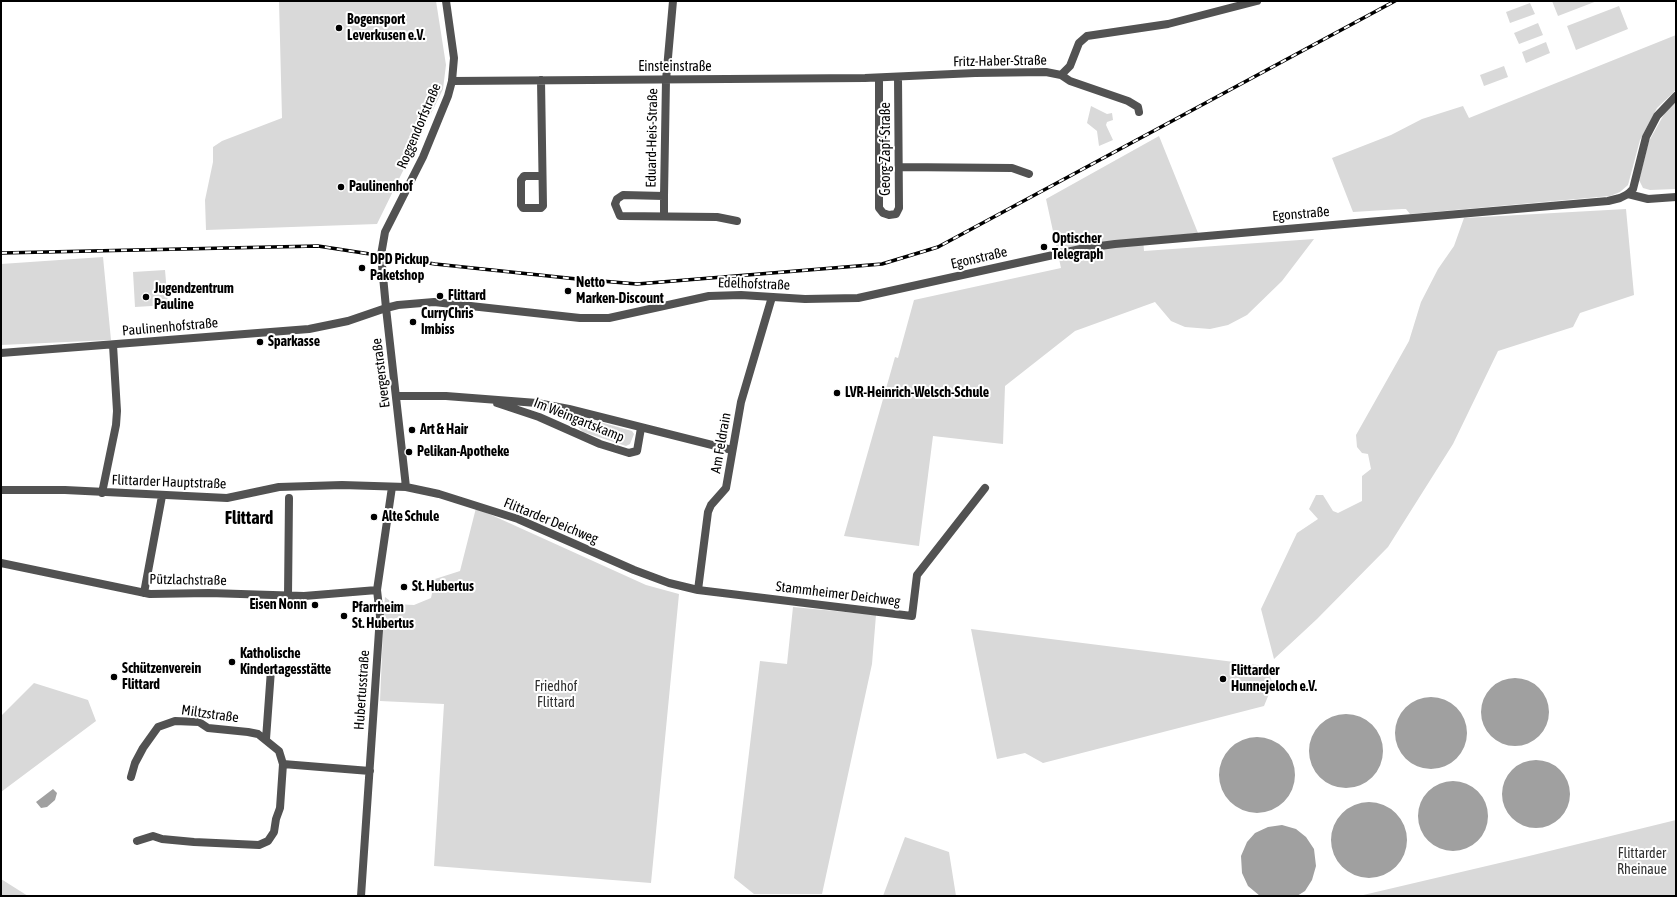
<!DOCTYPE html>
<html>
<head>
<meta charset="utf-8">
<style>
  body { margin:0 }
  #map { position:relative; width:1677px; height:897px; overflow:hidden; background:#fff; font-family:"Asap Condensed",sans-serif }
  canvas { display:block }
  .frame { position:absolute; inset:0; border:2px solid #000; pointer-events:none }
</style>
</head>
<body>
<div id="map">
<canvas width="1677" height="897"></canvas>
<div class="frame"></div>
</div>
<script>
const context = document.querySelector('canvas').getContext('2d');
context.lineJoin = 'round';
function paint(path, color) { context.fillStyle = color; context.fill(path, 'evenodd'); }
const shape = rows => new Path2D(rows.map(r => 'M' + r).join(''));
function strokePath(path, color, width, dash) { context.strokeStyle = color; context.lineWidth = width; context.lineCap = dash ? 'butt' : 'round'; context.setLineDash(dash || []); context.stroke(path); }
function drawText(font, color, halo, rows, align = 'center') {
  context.font = font + ' "Asap Condensed",sans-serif'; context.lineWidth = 4; context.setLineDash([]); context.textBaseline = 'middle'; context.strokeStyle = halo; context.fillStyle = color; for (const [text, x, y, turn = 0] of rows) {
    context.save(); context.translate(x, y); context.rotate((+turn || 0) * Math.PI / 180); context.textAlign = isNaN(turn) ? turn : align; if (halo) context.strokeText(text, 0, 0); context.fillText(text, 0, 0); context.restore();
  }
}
paint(shape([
  [279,1,436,1,446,65,443,89,377,224,206,230,205,200,213,162,213,147,222,141,282,118],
  [1552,1,1597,1,1558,16],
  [1530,3,1535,14,1510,23,1506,12],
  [1619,6,1628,29,1576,50,1567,26],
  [1538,23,1543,35,1519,44,1514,33],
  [1676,35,1676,90,1657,108,1640,140,1628,185,1620,192,1610,196,1410,214,1406,209,1402,209,1353,212,1332,158,1391,135,1422,119,1463,106,1469,118],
  [1546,42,1550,53,1526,63,1522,52],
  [1504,66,1508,77,1484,86,1480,75],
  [1676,101,1676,189,1650,190,1643,188,1639,180,1649,141,1667,109],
  [1091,106,1107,114,1112,113,1113,120,1107,122,1106,125,1113,140,1099,146,1097,131,1087,123],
  [1159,136,1198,233,1143,238,1144,251,1314,239,1282,281,1247,315,1228,325,1210,329,1185,327,1171,321,1155,302,1075,331,1005,386,1003,444,933,436,919,546,844,536,895,357,898,358,914,300,1061,268,1046,199],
  [1626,209,1634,295,1580,313,1573,327,1498,351,1453,444,1388,547,1317,619,1274,659,1261,609,1297,533,1318,519,1309,509,1316,495,1323,495,1333,511,1338,513,1362,501,1362,476,1371,469,1368,454,1362,453,1357,447,1356,435,1409,341,1421,302,1438,269,1454,246,1464,218],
  [103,257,111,340,1,345,1,264],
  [165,270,168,305,135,307,133,272],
  [575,415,632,431,634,434,630,444,626,446,583,432,578,427],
  [476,508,646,585,679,594,651,883,434,866,444,704,380,701,384,608,385,597,394,604,414,605,431,598,435,579,460,571],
  [793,607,876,615,872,664,822,894,754,894,734,878,760,661,787,664],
  [971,629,1266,666,1273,684,1264,706,1043,763,1025,753,997,759],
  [34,683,88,700,96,721,1,792,1,716],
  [1676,820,1676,896,1359,896,1525,857],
  [905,837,949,852,956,896,883,896],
  [1,879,28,896,1,896]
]), '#d9d9d9');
paint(shape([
  '1481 712a34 34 0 1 1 68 0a34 34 0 1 1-68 0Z',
  '1395 733a36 36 0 1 1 72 0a36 36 0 1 1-72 0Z',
  '1309 751a37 37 0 1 1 74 0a37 37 0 1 1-74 0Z',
  '1219 775a38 38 0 1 1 76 0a38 38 0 1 1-76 0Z',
  '1502 794a34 34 0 1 1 68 0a34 34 0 1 1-68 0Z',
  '1418 816a35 35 0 1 1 70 0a35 35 0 1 1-70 0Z',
  [53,789,57,793,55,800,47,807,41,808,36,802],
  '1331 840a38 38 0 1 1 76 0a38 38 0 1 1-76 0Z',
  [1282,825,1296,829,1306,837,1314,849,1316,866,1312,880,1305,891,1297,896,1260,896,1248,886,1242,873,1241,856,1247,842,1255,833,1268,827]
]), '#a0a0a0');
strokePath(shape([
  [1061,75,1070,66,1079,43,1087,36,1168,24,1257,1],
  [879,78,879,208,883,213,889,215,896,214,899,208,898,77],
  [541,80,543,206,541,208,523,208,521,205,521,180,524,176,542,176],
  [452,81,865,78,975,73,1046,72,1061,75,1070,81,1128,101,1138,107,1139,112],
  [899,167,1012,168,1029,174],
  [1628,194,1648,199,1676,197],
  [664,196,666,80,673,1],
  [664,216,664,196,623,195,617,199,615,204,620,216,717,217,737,221],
  [1,353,309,329,348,321,386,308,406,487],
  [397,396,446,396,537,403,569,409,732,450],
  [497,403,539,417,600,444,629,453,637,451,641,428],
  [1,490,65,490,227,498,279,487,342,485,406,487,439,494,518,519,634,570,669,583,698,590,912,616,917,575,985,488],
  [102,493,116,425,117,411,113,345],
  [1,563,150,594,209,593,304,596,377,590],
  [698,590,708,512,711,505,726,488,741,402,772,297],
  [144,593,162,496],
  [288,596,289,498],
  [266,739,271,670],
  [131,777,135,763,143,748,158,727,175,721,199,722,208,728,248,732,258,734,279,751,283,764],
  [137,841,153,836,162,839,194,842,259,845,268,841,274,832,276,819,280,808,283,764,370,771],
  [361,896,380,616,377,590,392,487]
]), '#525252', 8);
strokePath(shape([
  [446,1,454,58,452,81,448,96,423,157,385,232,381,255,386,308,398,305,434,302,580,318,609,318,709,296,741,295,805,299,858,298,1085,248,1115,244,1608,201,1620,198,1628,194,1633,189,1646,137,1657,116,1676,96]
]), '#525252', 8);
const rail = shape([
  [1,253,318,246,435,264,577,279,637,284,882,264,938,247,1395,1]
]);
strokePath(rail, '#000', 3.5);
strokePath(rail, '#fff', 2, [6]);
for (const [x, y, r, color] of [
  [339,28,4,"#000"],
  [341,187,4,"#000"],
  [1044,247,4,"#000"],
  [362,268,4,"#000"],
  [568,291,4,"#000"],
  [440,296,4,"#000"],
  [146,297,4,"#000"],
  [413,322,4,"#000"],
  [260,342,4,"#000"],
  [837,393,4,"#000"],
  [412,430,4,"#000"],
  [409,452,4,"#000"],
  [374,517,4,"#000"],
  [404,587,4,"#000"],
  [315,605,4,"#000"],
  [344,616,4,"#000"],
  [232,662,4,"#000"],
  [114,677,4,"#000"],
  [1223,679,4,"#000"]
]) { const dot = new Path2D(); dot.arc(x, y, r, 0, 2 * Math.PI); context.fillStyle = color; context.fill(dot); strokePath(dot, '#fff', 1.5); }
drawText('bold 14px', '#000', '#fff', [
  ["Bogensport",347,20],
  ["Leverkusen e.V.",347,36],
  ["Paulinenhof",349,187],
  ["Optischer",1052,239],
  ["Telegraph",1052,255],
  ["DPD Pickup",370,260],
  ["Paketshop",370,276],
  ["Netto",576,283],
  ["Marken-Discount",576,299],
  ["Jugendzentrum",154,289],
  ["Pauline",154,305],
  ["Flittard",448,296],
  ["CurryChris",421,314],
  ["Imbiss",421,330],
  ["Sparkasse",268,342],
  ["LVR-Heinrich-Welsch-Schule",845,393],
  ["Art & Hair",420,430],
  ["Pelikan-Apotheke",417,452],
  ["Alte Schule",382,517],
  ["St. Hubertus",412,587],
  ["Eisen Nonn",307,605,"right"],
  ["Pfarrheim",352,608],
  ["St. Hubertus",352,624],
  ["Katholische",240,654],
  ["Kindertagesstätte",240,670],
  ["Schützenverein",122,669],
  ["Flittard",122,685],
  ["Flittarder",1231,671],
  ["Hunnejeloch e.V.",1231,687]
], 'left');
drawText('14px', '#000', '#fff', [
  ["Fritz-Haber-Straße",1000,61,-1],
  ["Einsteinstraße",675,67],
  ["Roggendorfstraße",419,126,-67],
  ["Eduard-Heis-Straße",652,138,-89],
  ["Georg-Zapf-Straße",886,149,-90],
  ["Egonstraße",1301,214,-5],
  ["Egonstraße",979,258,-13],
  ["Edelhofstraße",754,284,2],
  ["Paulinenhofstraße",170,327,-5],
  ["Evergerstraße",381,373,-97],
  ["Im Weingartskamp",579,420,22],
  ["Am Feldrain",721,443,-80],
  ["Flittarder Hauptstraße",169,482,2],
  ["Flittarder Deichweg",551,521,22],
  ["Pützlachstraße",188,580,1],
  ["Stammheimer Deichweg",838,594,7],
  ["Hubertusstraße",362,690,-86],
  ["Miltzstraße",210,714,8]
]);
drawText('14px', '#303030', '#fff', [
  ["Friedhof",556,687],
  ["Flittard",556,703],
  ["Flittarder",1642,854],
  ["Rheinaue",1642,870]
]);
drawText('bold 18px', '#000', '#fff', [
  ["Flittard",249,518]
]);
</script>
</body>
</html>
